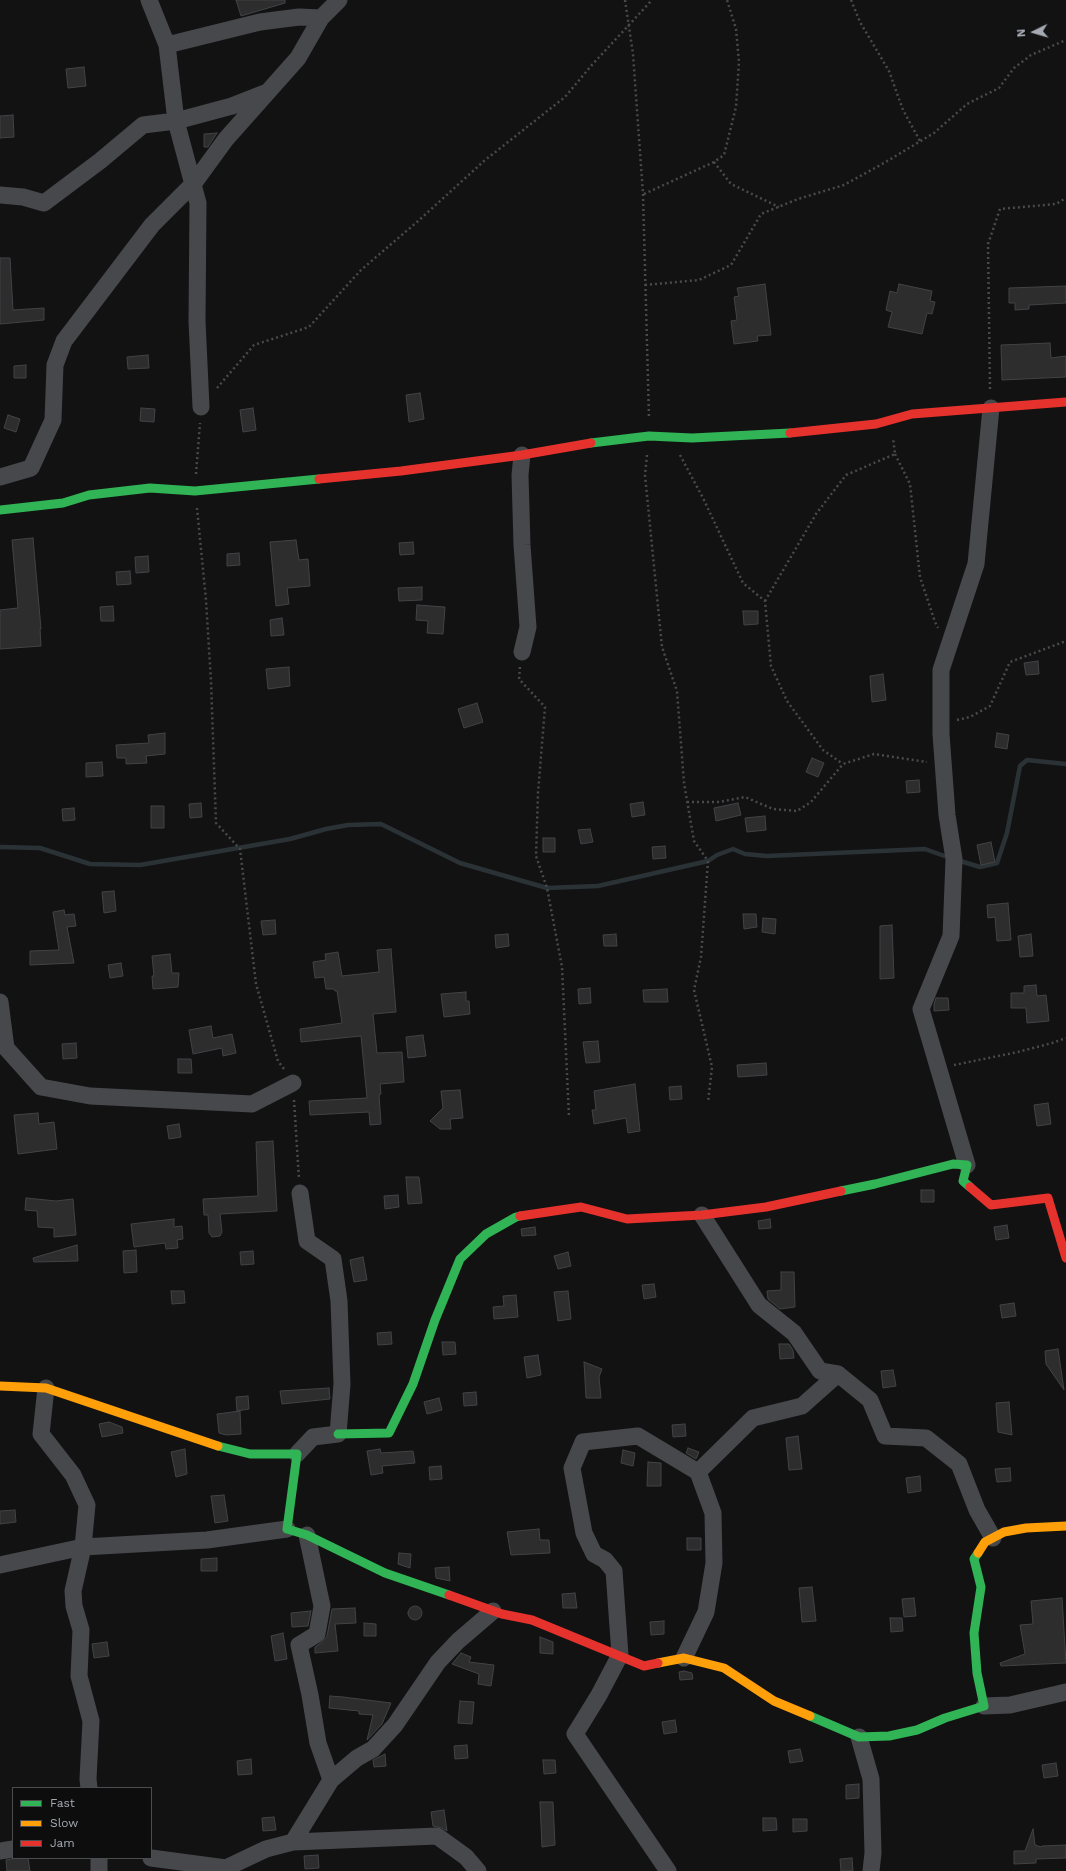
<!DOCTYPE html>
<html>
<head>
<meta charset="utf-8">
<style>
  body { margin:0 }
  #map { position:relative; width:1066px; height:1871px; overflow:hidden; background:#121213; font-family:"Work Sans",sans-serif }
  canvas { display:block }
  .legend { position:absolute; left:12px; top:1787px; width:140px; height:72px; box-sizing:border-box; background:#0d0d0e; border:1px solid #4a4c50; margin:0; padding:5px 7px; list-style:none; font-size:12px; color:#a5aab2 }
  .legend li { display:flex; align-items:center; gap:8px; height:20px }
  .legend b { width:20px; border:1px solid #4a4c50 }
  .north { position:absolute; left:1014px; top:12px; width:40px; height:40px; -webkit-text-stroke:3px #0d0d0e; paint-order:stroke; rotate:265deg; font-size:11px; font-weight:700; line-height:16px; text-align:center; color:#a5aab2 }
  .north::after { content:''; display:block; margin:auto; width:14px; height:18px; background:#a5aab2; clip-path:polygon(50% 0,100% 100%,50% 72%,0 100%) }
</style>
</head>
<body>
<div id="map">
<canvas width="1066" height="1871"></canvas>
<ul class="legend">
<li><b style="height:5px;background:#30b455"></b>Fast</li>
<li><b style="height:5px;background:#ff9f0a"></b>Slow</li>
<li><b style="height:5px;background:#e5322d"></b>Jam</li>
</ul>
<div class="north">N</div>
</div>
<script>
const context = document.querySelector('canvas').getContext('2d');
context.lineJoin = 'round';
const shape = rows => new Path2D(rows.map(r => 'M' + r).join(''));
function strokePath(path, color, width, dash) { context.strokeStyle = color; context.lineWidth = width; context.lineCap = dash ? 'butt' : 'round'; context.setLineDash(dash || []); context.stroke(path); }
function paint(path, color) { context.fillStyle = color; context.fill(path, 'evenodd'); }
strokePath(shape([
  [0,847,40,848,90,864,140,865,290,839,326,829,348,825,381,824,460,863,547,888,598,886,708,861,717,855,733,849,745,854,767,856,925,849,950,858],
  [957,860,980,867,997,863,1007,833,1020,766,1027,760,1066,764]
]), '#2b3236', 4.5);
const building = shape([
  [236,0,285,0,285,3,241,16,236,0],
  [84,67,86,86,68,88,66,69,84,67],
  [13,115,14,137,0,138,0,116,13,115],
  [217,133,208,147,204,147,204,134,217,133],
  [0,258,10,258,13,310,44,308,44,320,0,324,0,258],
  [765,284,771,335,757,336,758,341,734,344,731,321,737,320,734,297,739,296,737,288,765,284],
  [899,284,932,291,930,301,935,302,932,314,927,313,922,334,888,327,892,312,886,310,890,291,897,293,899,284],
  [1066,286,1066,303,1029,305,1029,309,1015,310,1015,303,1009,303,1009,288,1066,286],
  [1050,343,1051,358,1066,356,1066,377,1002,380,1001,345,1050,343],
  [148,355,149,368,128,369,127,357,148,355],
  [26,365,26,378,14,378,14,366,26,365],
  [420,393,424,419,409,422,406,395,420,393],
  [141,408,155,409,154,422,140,421,141,408],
  [253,408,256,430,243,432,240,410,253,408],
  [8,415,20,419,16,432,4,428,8,415],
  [33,538,41,629,40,629,41,646,0,649,0,610,18,608,12,540,33,538],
  [296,540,299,560,308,559,310,586,287,588,289,604,276,606,270,542,296,540],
  [413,542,414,554,400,555,399,543,413,542],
  [239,553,240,565,227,566,227,554,239,553],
  [148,556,149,572,136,573,135,557,148,556],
  [130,571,131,584,117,585,116,572,130,571],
  [422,587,422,600,399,601,398,588,422,587],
  [417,605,445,607,443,634,427,633,428,621,416,620,417,605],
  [113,606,114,621,101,621,100,607,113,606],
  [743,611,758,611,758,624,744,625,743,611],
  [282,618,284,635,271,636,270,620,282,618],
  [1038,661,1039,674,1026,675,1024,663,1038,661],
  [289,667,290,686,268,689,266,669,289,667],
  [883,674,886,700,872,702,870,676,883,674],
  [477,703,483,722,464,728,458,709,477,703],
  [165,733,165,754,146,756,147,763,126,764,126,758,117,758,116,745,149,743,148,735,165,733],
  [997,733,1009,735,1007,749,995,747,997,733],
  [812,758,824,763,818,777,806,772,812,758],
  [102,762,103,776,86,777,86,763,102,762],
  [919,780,920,792,907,793,906,781,919,780],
  [643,802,645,815,632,817,630,804,643,802],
  [201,803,202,817,190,818,189,804,201,803],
  [738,803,741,815,716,821,714,808,738,803],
  [151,806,164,806,164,828,151,828,151,806],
  [74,808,75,820,63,821,62,809,74,808],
  [765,816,766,830,747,832,745,818,765,816],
  [590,829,593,842,581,844,578,830,590,829],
  [543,838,555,838,555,852,543,852,543,838],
  [991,842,995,862,981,865,977,845,991,842],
  [665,846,666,858,653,859,652,847,665,846],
  [114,891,116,911,104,913,102,892,114,891],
  [1008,903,1011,940,997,941,995,917,988,918,987,905,1008,903],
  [64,910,65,915,74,914,76,926,67,927,74,963,30,965,30,951,59,950,53,912,64,910],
  [743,914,756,914,757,927,744,929,743,914],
  [763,918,776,919,775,934,762,932,763,918],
  [275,920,276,934,263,935,261,921,275,920],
  [892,925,894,978,880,979,880,926,892,925],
  [508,934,509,946,496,948,495,935,508,934],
  [616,934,617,946,604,946,603,935,616,934],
  [1031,934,1033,956,1020,957,1018,936,1031,934],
  [391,949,396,1012,373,1014,377,1053,402,1052,404,1082,380,1084,381,1094,379,1095,381,1124,370,1125,369,1112,310,1115,309,1101,367,1098,361,1036,301,1042,300,1029,342,1023,337,991,335,991,334,989,326,989,324,977,315,978,313,962,326,960,325,954,338,952,342,976,379,972,377,950,391,949],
  [170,954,172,973,179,973,178,987,153,989,152,976,154,976,152,956,170,954],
  [121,963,123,976,110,978,108,965,121,963],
  [1036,985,1037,996,1046,995,1049,1021,1027,1023,1026,1008,1011,1008,1011,993,1024,993,1024,986,1036,985],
  [590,988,591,1003,579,1004,578,989,590,988],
  [667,989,668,1002,644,1002,643,990,667,989],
  [466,992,466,1001,469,1001,470,1014,444,1017,441,994,466,992],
  [936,998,948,998,949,1010,934,1011,934,1004,936,998],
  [211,1026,213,1038,232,1034,236,1053,223,1056,222,1048,193,1054,189,1030,211,1026],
  [423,1035,426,1056,408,1058,406,1037,423,1035],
  [598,1041,600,1062,586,1063,583,1042,598,1041],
  [76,1043,77,1058,63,1059,62,1044,76,1043],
  [178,1059,191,1059,192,1073,178,1073,178,1059],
  [766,1063,767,1075,738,1077,737,1065,766,1063],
  [635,1084,640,1131,628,1133,626,1118,594,1124,592,1110,596,1110,594,1091,635,1084],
  [681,1086,682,1099,670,1100,669,1087,681,1086],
  [460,1090,463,1118,450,1119,451,1129,440,1129,430,1121,443,1108,441,1091,460,1090],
  [1048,1103,1051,1124,1037,1126,1034,1105,1048,1103],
  [38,1113,39,1124,54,1122,57,1149,18,1154,14,1115,38,1113],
  [179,1124,181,1137,169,1139,167,1126,179,1124],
  [273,1141,277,1211,220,1214,222,1232,220,1236,212,1237,209,1233,208,1215,204,1215,203,1199,258,1196,256,1142,273,1141],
  [406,1177,419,1177,422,1203,408,1204,406,1177],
  [921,1190,934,1190,934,1202,921,1202,921,1190],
  [398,1195,399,1207,385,1209,384,1196,398,1195],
  [26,1198,56,1201,73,1199,76,1235,54,1237,54,1228,38,1227,37,1211,25,1210,26,1198],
  [174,1219,174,1227,182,1226,183,1239,177,1240,178,1248,166,1249,165,1243,134,1247,131,1224,174,1219],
  [770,1219,771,1228,759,1229,758,1221,770,1219],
  [1007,1225,1009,1238,996,1240,994,1227,1007,1225],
  [535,1227,536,1235,522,1236,521,1229,535,1227],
  [77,1245,78,1261,34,1262,33,1258,77,1245],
  [136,1250,137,1272,124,1273,123,1251,136,1250],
  [253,1251,254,1264,241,1265,240,1252,253,1251],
  [568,1252,571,1266,558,1269,554,1256,568,1252],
  [363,1257,367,1280,354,1282,350,1260,363,1257],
  [781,1272,794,1272,795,1307,780,1309,768,1299,767,1291,781,1290,781,1272],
  [654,1284,656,1297,644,1299,642,1285,654,1284],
  [171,1291,184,1291,185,1303,172,1304,171,1291],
  [568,1291,571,1319,558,1321,554,1292,568,1291],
  [516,1295,518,1317,494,1319,493,1307,504,1306,503,1296,516,1295],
  [1014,1303,1016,1316,1002,1318,1000,1305,1014,1303],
  [391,1332,392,1344,378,1345,377,1333,391,1332],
  [442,1342,455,1342,456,1354,443,1355,442,1342],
  [779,1344,789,1344,793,1350,794,1358,780,1359,779,1344],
  [1058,1349,1064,1390,1046,1364,1045,1351,1058,1349],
  [538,1355,541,1375,527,1378,524,1357,538,1355],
  [584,1362,602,1369,599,1377,601,1398,586,1398,584,1362],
  [893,1370,896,1386,883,1388,881,1371,893,1370],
  [329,1388,330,1399,282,1404,280,1391,329,1388],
  [476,1392,477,1405,464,1406,463,1393,476,1392],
  [248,1396,249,1409,237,1411,236,1397,248,1396],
  [439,1398,442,1410,427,1414,424,1402,439,1398],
  [1009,1402,1012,1435,998,1432,996,1403,1009,1402],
  [240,1411,241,1434,226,1435,219,1433,217,1414,240,1411],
  [109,1422,122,1427,123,1433,102,1437,99,1424,109,1422],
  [685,1424,686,1436,673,1437,672,1425,685,1424],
  [798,1436,802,1469,789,1470,786,1438,798,1436],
  [688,1448,699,1452,696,1459,686,1453,688,1448],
  [185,1449,187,1474,176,1477,171,1452,185,1449],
  [380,1449,381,1453,413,1451,415,1463,382,1466,383,1473,371,1475,367,1451,380,1449],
  [623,1450,635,1453,633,1466,621,1463,623,1450],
  [648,1462,661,1463,661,1486,647,1486,648,1462],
  [441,1466,442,1479,430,1480,429,1467,441,1466],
  [1010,1468,1011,1481,997,1482,995,1469,1010,1468],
  [920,1476,921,1491,908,1493,906,1478,920,1476],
  [224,1495,228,1521,215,1523,211,1496,224,1495],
  [15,1510,16,1522,0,1524,0,1511,15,1510],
  [539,1529,540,1540,549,1540,550,1553,511,1555,507,1532,539,1529],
  [687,1538,701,1538,701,1550,687,1550,687,1538],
  [399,1553,411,1554,410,1568,398,1564,399,1553],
  [217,1558,217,1571,201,1571,201,1559,217,1558],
  [449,1567,450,1581,436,1578,435,1568,449,1567],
  [812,1587,816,1621,802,1622,799,1588,812,1587],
  [575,1593,577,1608,563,1608,562,1594,575,1593],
  [914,1598,916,1616,904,1617,902,1599,914,1598],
  [1062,1598,1066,1663,1001,1666,1000,1663,1025,1654,1020,1625,1033,1624,1031,1601,1062,1598],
  '408 1613a7 7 0 1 1 14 0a7 7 0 1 1-14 0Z',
  [355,1608,356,1623,335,1624,338,1651,315,1653,315,1647,322,1642,327,1636,332,1609,355,1608],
  [311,1611,308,1626,292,1627,291,1613,311,1611],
  [890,1618,902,1618,903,1631,891,1632,890,1618],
  [664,1621,664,1634,651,1635,650,1622,664,1621],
  [364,1623,376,1624,376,1636,364,1636,364,1623],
  [283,1633,287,1659,275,1661,271,1636,283,1633],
  [540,1637,553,1642,553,1654,540,1653,540,1637],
  [107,1642,109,1656,94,1658,92,1644,107,1642],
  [461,1653,471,1657,469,1662,494,1665,491,1686,478,1684,479,1674,452,1664,461,1653],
  [684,1671,692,1673,693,1679,680,1680,679,1672,684,1671],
  [330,1696,343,1697,391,1703,382,1724,367,1740,373,1715,359,1714,359,1711,329,1708,330,1696],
  [460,1701,474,1702,472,1724,458,1723,460,1701],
  [675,1720,677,1732,664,1734,662,1722,675,1720],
  [467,1745,468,1758,455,1759,454,1746,467,1745],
  [800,1749,803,1761,790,1763,788,1751,800,1749],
  [385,1754,386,1766,374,1767,373,1760,385,1754],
  [251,1759,252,1774,238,1775,237,1761,251,1759],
  [543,1760,555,1760,556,1773,544,1774,543,1760],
  [1056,1763,1058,1776,1044,1778,1042,1765,1056,1763],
  [859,1784,859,1798,846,1799,846,1785,859,1784],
  [540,1802,553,1802,555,1845,542,1847,540,1802],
  [444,1810,447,1831,442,1828,433,1826,431,1812,444,1810],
  [274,1817,276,1830,263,1831,262,1818,274,1817],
  [763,1818,776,1818,777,1830,763,1831,763,1818],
  [793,1819,807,1819,807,1831,793,1832,793,1819],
  [1033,1829,1035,1845,1041,1847,1042,1846,1066,1845,1066,1858,1036,1859,1036,1863,1014,1864,1014,1851,1025,1851,1033,1829],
  [318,1855,319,1868,305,1869,304,1856,318,1855],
  [17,1858,28,1858,30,1871,7,1871,6,1860,17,1858],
  [852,1858,853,1871,841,1871,840,1859,852,1858]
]);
paint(building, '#2d2d2e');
strokePath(building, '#424346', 1);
strokePath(shape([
  [625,0,633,54,643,194,649,418],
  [851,0,860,22,889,71,903,110,920,141],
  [714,162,731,184,779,207],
  [644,194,714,162,724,155,736,107,739,62,736,29,727,0],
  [645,285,699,280,731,265,761,214,798,199,844,185,884,163,934,133,967,104,999,88,1014,68,1031,55,1066,40],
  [217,388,254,345,309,327,361,270,417,222,484,161,565,97,591,66,652,0],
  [990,389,988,244,1000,209,1056,204,1066,198],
  [895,454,910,484,920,577,935,622,938,628],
  [647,455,645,475,662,647,677,691,684,783,694,841,708,861,701,957,694,990,712,1067,708,1102],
  [680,455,703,498,743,583,765,601,771,666,787,701,823,750,843,764],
  [196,474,200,423],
  [197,508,206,600,211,681,216,823,240,849,256,984,278,1061,284,1069],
  [765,601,816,514,846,475,895,454,893,438],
  [520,667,519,679,545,707,538,793,536,856,547,888,562,967,569,1117],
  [957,720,970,717,990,706,1010,662,1066,641],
  [687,802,719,802,745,797,773,809,797,811,811,802,843,764,874,754,927,762],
  [954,1065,1018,1052,1052,1043,1066,1038],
  [294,1100,299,1179]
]), '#494a4c', 2.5, [2, 3]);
strokePath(shape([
  [149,0,167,45,260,22,299,17,321,18],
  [167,45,176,121,198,203,197,321,201,407],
  [0,195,23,197,44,203,100,161,143,125,176,121,232,106,265,93],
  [0,477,31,468,53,420,55,365,64,341,152,225,194,183,226,139,298,58,321,18,339,0],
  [522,652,528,627,522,545,520,475,522,455],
  [0,1002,6,1048,41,1087,90,1096,252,1104,293,1083],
  [967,1165,921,1009,951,936,954,859,947,815,941,734,941,670,976,564,991,408],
  [702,1215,759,1305,794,1333,820,1371,838,1374,870,1400,885,1436,926,1438,959,1464,977,1510,993,1538],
  [46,1388,41,1434,73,1475,87,1505,83,1547,73,1591,74,1606,81,1630,79,1676,91,1721,88,1779,89,1788],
  [297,1454,313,1437,338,1434,342,1384,339,1301,333,1259,307,1241,300,1193],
  [307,1535,322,1606,317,1634,299,1645,310,1695,318,1743,331,1780],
  [0,1565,83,1547,207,1540,287,1529],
  [684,1658,706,1612,714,1563,713,1513,698,1472],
  [984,1706,1010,1705,1066,1692],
  [859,1737,871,1779,873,1853,871,1871],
  [293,1842,437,1836,466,1857,478,1871],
  [0,1851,13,1849],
  [99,1858,99,1871],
  [151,1858,226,1868,266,1849,293,1842,331,1780,357,1758,373,1749,395,1725,438,1662,458,1641,493,1611],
  [668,1871,575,1734,599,1695,620,1655,614,1571,605,1560,594,1554,584,1533,572,1468,583,1442,638,1436,698,1472,753,1418,802,1406,838,1374]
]), '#47484b', 17);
strokePath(shape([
  [591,443,649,436,692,438,790,433],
  [0,510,63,503,89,495,150,488,195,491,319,479],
  [841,1191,875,1184,953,1164,967,1165,963,1181,970,1187],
  [338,1434,389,1433,413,1384,435,1320,460,1259,486,1234,516,1217,520,1216],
  [218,1446,250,1454,297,1454,287,1529,307,1535,385,1573,449,1595],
  [810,1716,859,1737,889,1736,917,1730,945,1718,984,1706,977,1673,974,1633,981,1587,974,1559,978,1553]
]), '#30b455', 9);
strokePath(shape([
  [0,1386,46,1388,218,1446],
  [978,1553,985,1542,1004,1532,1026,1528,1066,1526],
  [658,1663,684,1658,724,1668,774,1701,810,1716]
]), '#ff9f0a', 9);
strokePath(shape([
  [790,433,876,424,912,414,1066,402],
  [319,479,401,471,522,455,591,443],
  [970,1187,991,1205,1048,1198,1066,1258],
  [520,1216,581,1207,627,1219,702,1215,766,1207,841,1191],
  [449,1595,502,1614,532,1620,644,1666,658,1663]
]), '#e5322d', 9);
</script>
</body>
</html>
